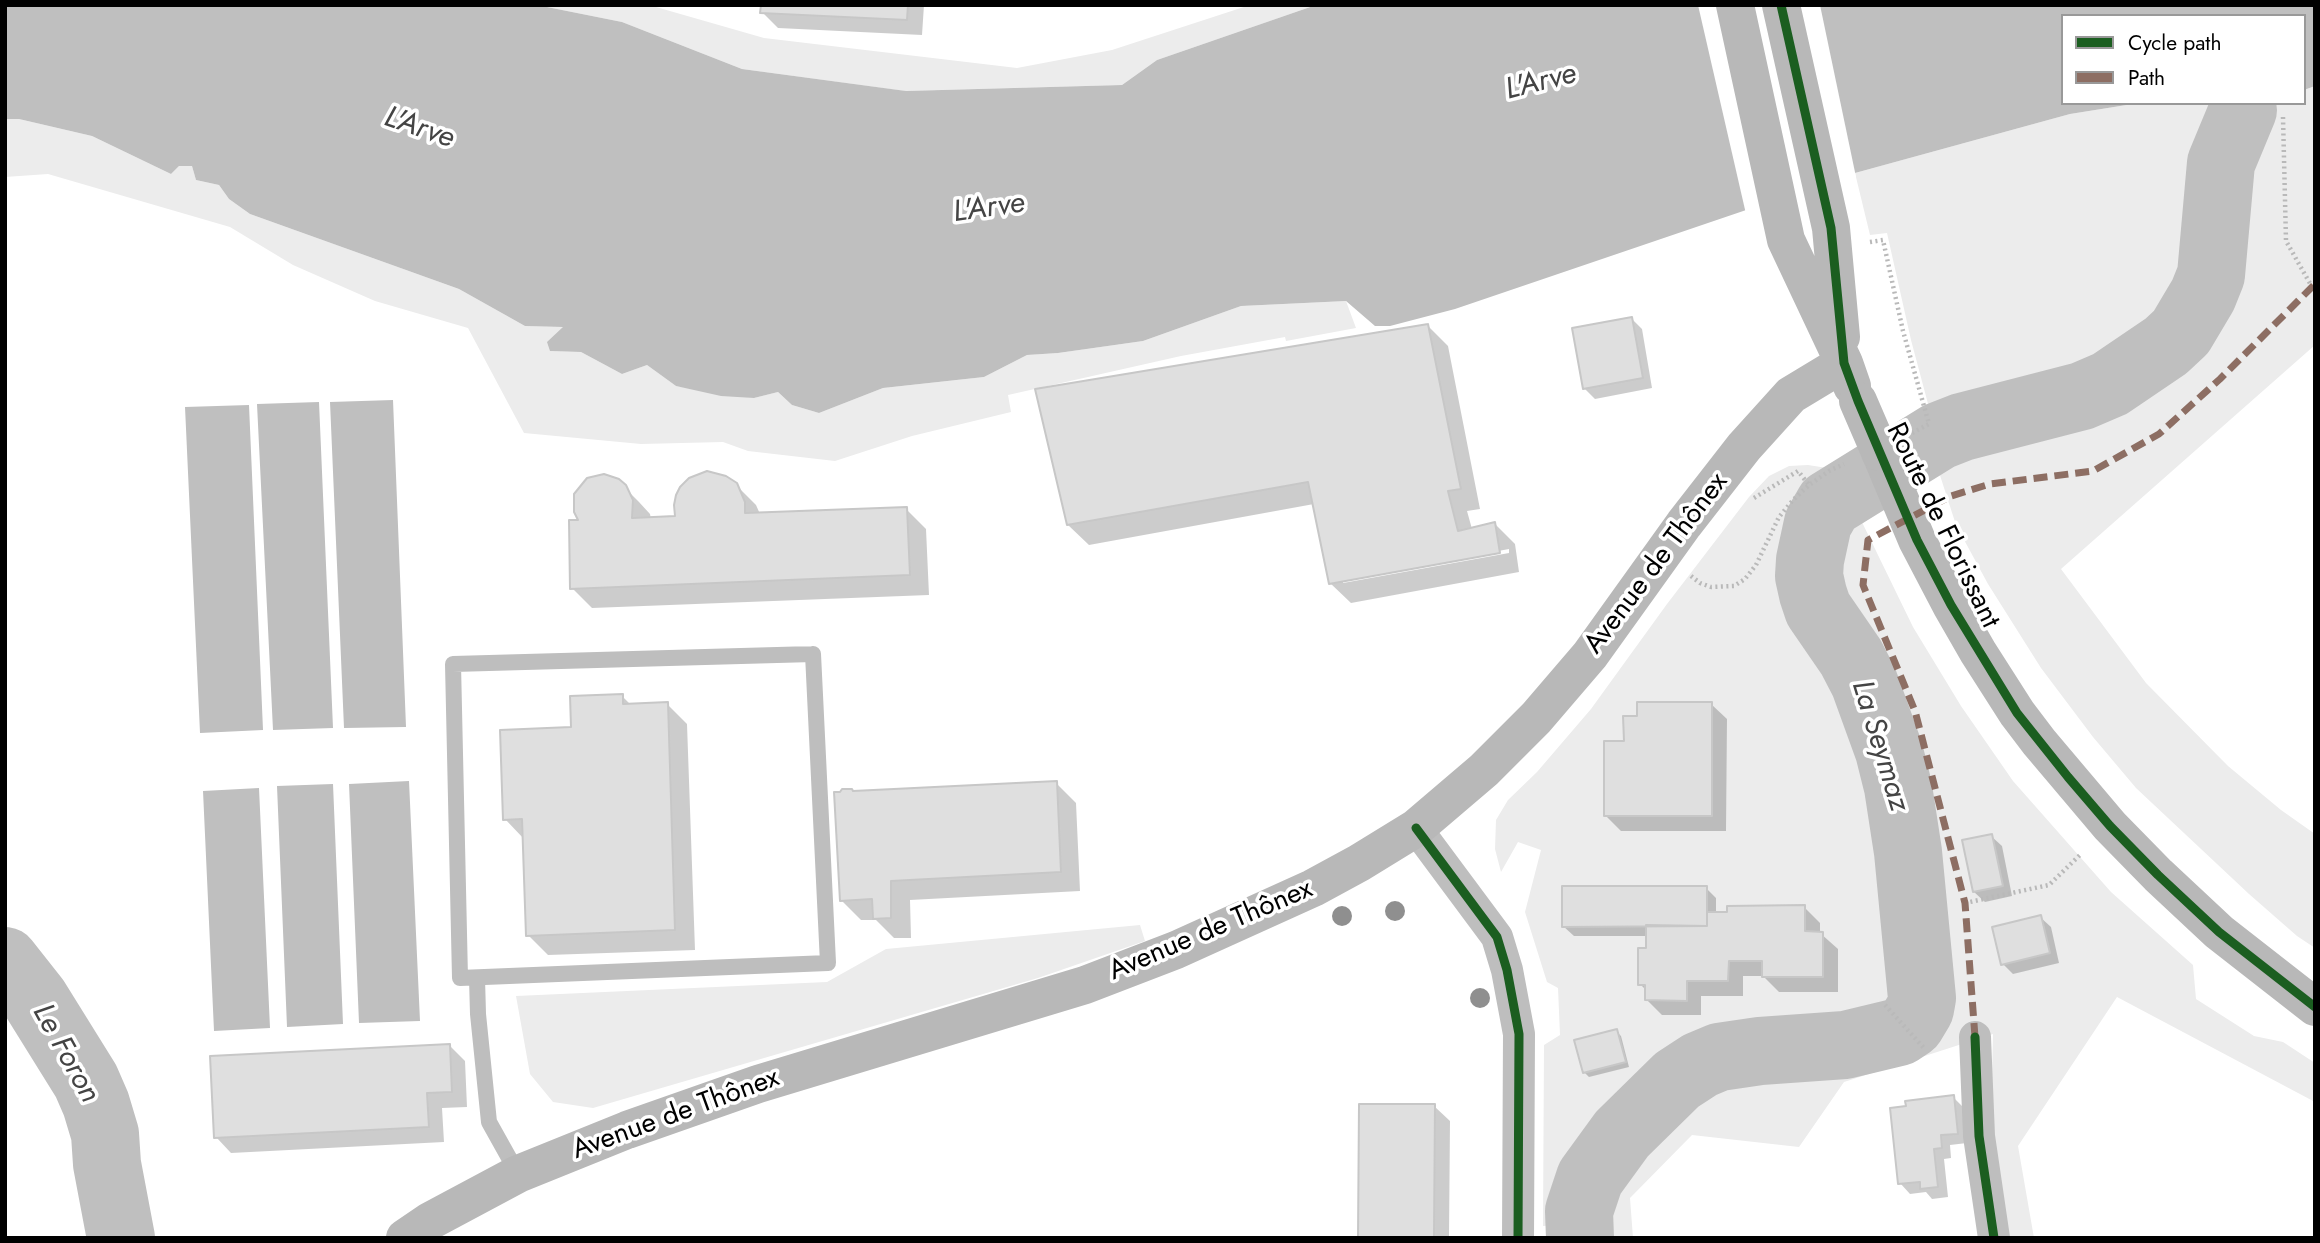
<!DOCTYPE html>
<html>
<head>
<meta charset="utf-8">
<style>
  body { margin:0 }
  #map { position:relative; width:2320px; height:1243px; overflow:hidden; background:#fff; font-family:Jost,sans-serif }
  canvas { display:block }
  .frame { position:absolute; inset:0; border:7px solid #000; pointer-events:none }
  .legend { position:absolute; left:2061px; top:14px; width:245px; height:91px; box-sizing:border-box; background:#fff; border:2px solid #999; margin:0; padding:9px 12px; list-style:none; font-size:21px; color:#000 }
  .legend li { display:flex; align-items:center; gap:14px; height:35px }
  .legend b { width:35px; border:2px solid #999 }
</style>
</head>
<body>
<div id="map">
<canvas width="2320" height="1243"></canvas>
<div class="frame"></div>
<ul class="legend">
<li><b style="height:9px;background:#1b5e20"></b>Cycle path</li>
<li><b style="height:9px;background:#8d6e63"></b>Path</li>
</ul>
</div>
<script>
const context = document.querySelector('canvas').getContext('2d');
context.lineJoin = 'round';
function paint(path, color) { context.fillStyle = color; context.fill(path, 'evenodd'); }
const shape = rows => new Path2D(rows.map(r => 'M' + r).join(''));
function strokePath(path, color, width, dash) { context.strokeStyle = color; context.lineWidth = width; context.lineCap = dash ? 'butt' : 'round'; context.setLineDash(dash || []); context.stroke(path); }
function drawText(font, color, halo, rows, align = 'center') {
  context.font = font + ' Jost,sans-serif'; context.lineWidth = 7; context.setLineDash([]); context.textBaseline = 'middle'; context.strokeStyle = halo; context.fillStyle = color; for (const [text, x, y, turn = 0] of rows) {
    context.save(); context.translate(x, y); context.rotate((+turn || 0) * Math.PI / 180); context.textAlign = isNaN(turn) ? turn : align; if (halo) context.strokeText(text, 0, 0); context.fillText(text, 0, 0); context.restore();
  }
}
paint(shape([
  [537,5,649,5,764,38,1017,68,1112,50,1250,5,1316,5,1157,60,1122,85,905,91,742,69,622,22],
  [2315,86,2315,345,2061,569,2146,683,2228,766,2281,810,2315,834,2315,948,2297,936,2249,894,2136,788,2093,737,2041,668,1988,584,1956,525,1927,435,1935,430,1911,340,1887,233,1870,235,1855,173,2070,114,2139,103,2236,103,2243,110,2262,103,2304,103,2304,90],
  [5,119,19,119,92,136,171,174,179,166,192,166,196,180,219,185,229,199,250,214,459,289,525,326,564,327,550,351,581,352,622,374,647,365,676,386,754,398,778,392,792,405,819,413,883,388,984,377,1027,355,1058,353,1143,341,1241,306,1346,301,1356,328,1286,341,1285,337,1181,356,1008,395,1011,412,912,436,835,461,748,451,723,442,641,444,524,433,468,328,375,301,293,265,230,227,48,174,5,177],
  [1808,465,1827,468,1841,479,1913,627,1961,706,2013,781,2111,892,2193,965,2196,999,2254,1036,2283,1042,2315,1063,2315,1102,2117,997,2018,1146,2034,1238,2004,1238,1990,1152,1993,1034,1844,1082,1799,1147,1692,1135,1630,1198,1633,1238,1563,1238,1563,1225,1543,1226,1544,1045,1560,1035,1558,988,1547,982,1525,912,1541,850,1518,842,1501,872,1495,849,1496,820,1508,800,1537,772,1591,709,1667,604,1749,497,1769,476,1789,466],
  [1140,925,1145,941,1038,978,593,1108,553,1102,530,1074,516,996,827,982,886,949]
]), '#ececec');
paint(shape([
  [5,5,537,5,622,22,742,69,906,91,1122,85,1157,60,1316,5,2315,5,2315,86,2304,90,2304,16,2063,16,2063,103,2139,103,2070,114,1855,173,1455,309,1390,326,1375,326,1346,301,1241,306,1143,341,1058,353,1027,355,984,377,883,388,819,413,792,405,778,392,754,398,721,396,676,386,647,365,622,374,581,352,550,351,547,342,563,327,525,326,459,289,250,214,229,199,219,185,196,180,192,166,179,166,171,174,92,136,19,119,5,119],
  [393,400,406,727,344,728,330,402],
  [319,402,333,728,273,730,257,404],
  [249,405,263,730,200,733,185,407],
  [409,781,420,1021,359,1023,349,784],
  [333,784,343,1024,287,1027,277,786],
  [259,788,270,1028,214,1031,203,791]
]), '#bfbfbf');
paint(shape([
  [1698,5,1820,5,1856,177,1746,214]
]), '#fff');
paint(shape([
  [762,5,924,5,922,35,778,28,762,12],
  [1632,319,1642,329,1652,388,1595,399,1584,388],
  [1428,326,1448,346,1480,509,1467,511,1472,529,1495,524,1515,544,1519,572,1351,603,1330,583,1314,504,1089,545,1068,525],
  [1509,549,1509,553,1343,583,1343,580],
  [618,481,639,502,650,514,651,519,677,518,736,485,756,505,760,514,906,509,926,529,929,595,592,608,572,588,581,522],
  [622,696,631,705,667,704,687,724,695,950,548,955,528,935,524,839,505,819,572,729],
  [1711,704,1727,719,1726,831,1621,831,1606,816,1626,743,1639,718],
  [1056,783,1076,803,1080,891,910,900,911,938,894,938,876,920,861,920,841,900,854,793],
  [1991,836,2002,846,2012,896,1985,902,1974,892],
  [1706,888,1716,898,1716,914,1804,907,1820,923,1820,933,1838,949,1838,992,1779,992,1763,976,1743,976,1743,996,1701,996,1701,1015,1662,1015,1647,1000,1647,991,1640,984,1648,950,1648,936,1574,936,1563,926],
  [2040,917,2051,927,2059,963,2013,974,2003,964],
  [1616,1031,1621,1036,1629,1067,1589,1077,1584,1072],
  [449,1045,465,1061,467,1107,442,1108,444,1142,231,1153,216,1137],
  [1953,1097,1963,1107,1967,1143,1950,1145,1951,1158,1944,1159,1948,1197,1932,1199,1926,1192,1910,1194,1900,1183,1908,1108],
  [1434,1106,1450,1121,1449,1238,1360,1238]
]), '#0003');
strokePath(shape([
  [5,961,35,999,86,1081,96,1104,105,1134,107,1164,121,1238],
  [1580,1238,1579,1211,1590,1178,1622,1134,1677,1080,1700,1065,1719,1057,1760,1051,1845,1045,1899,1032,1911,1024,1920,1009,1922,998,1908,852,1898,787,1889,751,1864,682,1851,657,1818,609,1813,594,1809,576,1810,560,1818,523,1829,504,1939,436,1962,427,2082,396,2110,384,2166,346,2181,332,2203,295,2211,275,2221,163,2243,110]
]), '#bfbfbf', 68);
const building = shape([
  [761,5,908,5,907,20,760,13,761,5],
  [1632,317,1643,378,1583,389,1572,328,1632,317],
  [1428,324,1461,489,1448,491,1458,531,1495,522,1500,553,1329,584,1308,482,1067,525,1035,389,1428,324],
  [707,471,726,476,737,483,745,502,745,513,907,507,910,575,570,589,569,520,578,520,574,512,574,494,587,478,604,474,619,479,626,485,633,500,632,518,675,516,674,505,676,495,680,487,689,478,707,471],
  [623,694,623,704,668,702,675,930,526,936,522,819,503,820,500,730,571,727,570,696,623,694],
  [1637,702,1712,702,1712,816,1604,816,1604,741,1624,741,1623,716,1637,716,1637,702],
  [1057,781,1061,872,891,881,891,918,873,919,872,899,840,901,834,792,840,792,842,789,852,789,853,791,1057,781],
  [1992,834,2003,886,1973,892,1962,840,1992,834],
  [1562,886,1707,886,1707,926,1562,927,1562,886],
  [1805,905,1805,931,1823,932,1823,977,1762,977,1762,961,1729,961,1728,981,1687,981,1687,1001,1645,1000,1645,985,1638,985,1638,948,1646,948,1646,925,1707,926,1707,912,1727,912,1727,906,1805,905],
  [2041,915,2050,953,2001,965,1992,927,2041,915],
  [1617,1029,1626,1062,1583,1073,1574,1040,1617,1029],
  [450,1044,452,1092,427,1093,429,1127,214,1138,210,1056,450,1044],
  [1954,1095,1958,1134,1941,1135,1942,1148,1934,1149,1938,1187,1920,1189,1920,1182,1898,1184,1890,1108,1906,1106,1905,1101,1954,1095],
  [1359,1104,1435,1104,1434,1238,1358,1238,1359,1104]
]);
paint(building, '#dfdfdf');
strokePath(building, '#c7c7c7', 2);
strokePath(shape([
  [2283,117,2286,241,2312,287],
  [1870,242,1883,240,1903,331,1929,424,1912,433],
  [1754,498,1798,471,1809,485],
  [1691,576,1700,583,1711,587,1734,586,1745,579,1756,565,1779,517,1793,500,1809,485,1829,471,1844,464],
  [1965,903,2049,885,2082,853],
  [1885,1005,1924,1048]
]), '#b9b9b9', 4.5, [2, 3.5]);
strokePath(shape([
  [813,654,828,963,460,978,453,664,813,654],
  [477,978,478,1014,489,1122,518,1174]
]), '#bebebe', 16);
strokePath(shape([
  [1416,828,1497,937,1507,970,1519,1034,1518,1238],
  [1975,1037,1979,1136,1994,1238]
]), '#bebebe', 32);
strokePath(shape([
  [1735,5,1786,240,1844,363,1852,386],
  [1781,5,1831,228,1841,337],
  [1880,452,1917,540,1951,605,1978,652,2017,713,2039,742,2110,826,2158,875,2219,932,2315,1007],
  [405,1238,430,1221,518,1174,627,1130,758,1084,1085,985,1176,950,1313,888,1359,863,1416,828,1484,770,1536,718,1590,655,1684,524,1744,447,1791,395,1844,363]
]), '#b8b8b8', 38);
strokePath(shape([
  [1858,401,1880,452]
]), '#b8b8b8', 38);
strokePath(shape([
  [1975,1037,1965,903,1915,711,1863,585,1868,540,1951,496,1990,484,2093,471,2159,434,2220,379,2315,284]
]), '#8d6e63', 7, [14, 7]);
strokePath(shape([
  [1781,5,1831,228,1844,363,1858,401,1917,540,1951,605,2017,713,2068,777,2110,826,2158,875,2219,932,2315,1007],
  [1416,828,1497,937,1507,970,1519,1034,1518,1238],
  [1975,1037,1979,1136,1994,1238]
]), '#1b5e20', 9);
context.fillStyle = '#8f8f8f';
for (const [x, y] of [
  [1395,911],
  [1342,916],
  [1480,998]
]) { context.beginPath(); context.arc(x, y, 10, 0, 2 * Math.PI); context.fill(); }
drawText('28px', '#000', '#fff', [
  ["Route de Florissant",1942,526,64],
  ["Avenue de Thônex",1657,564,-53],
  ["Avenue de Thônex",1211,931,-23],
  ["Avenue de Thônex",676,1115,-20]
]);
drawText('italic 30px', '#444', '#fff', [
  ["L'Arve",1541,83,-14],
  ["L'Arve",419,129,19],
  ["L'Arve",989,209,-8],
  ["La Seymaz",1879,746,73],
  ["Le Foron",65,1054,61]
]);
</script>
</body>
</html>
